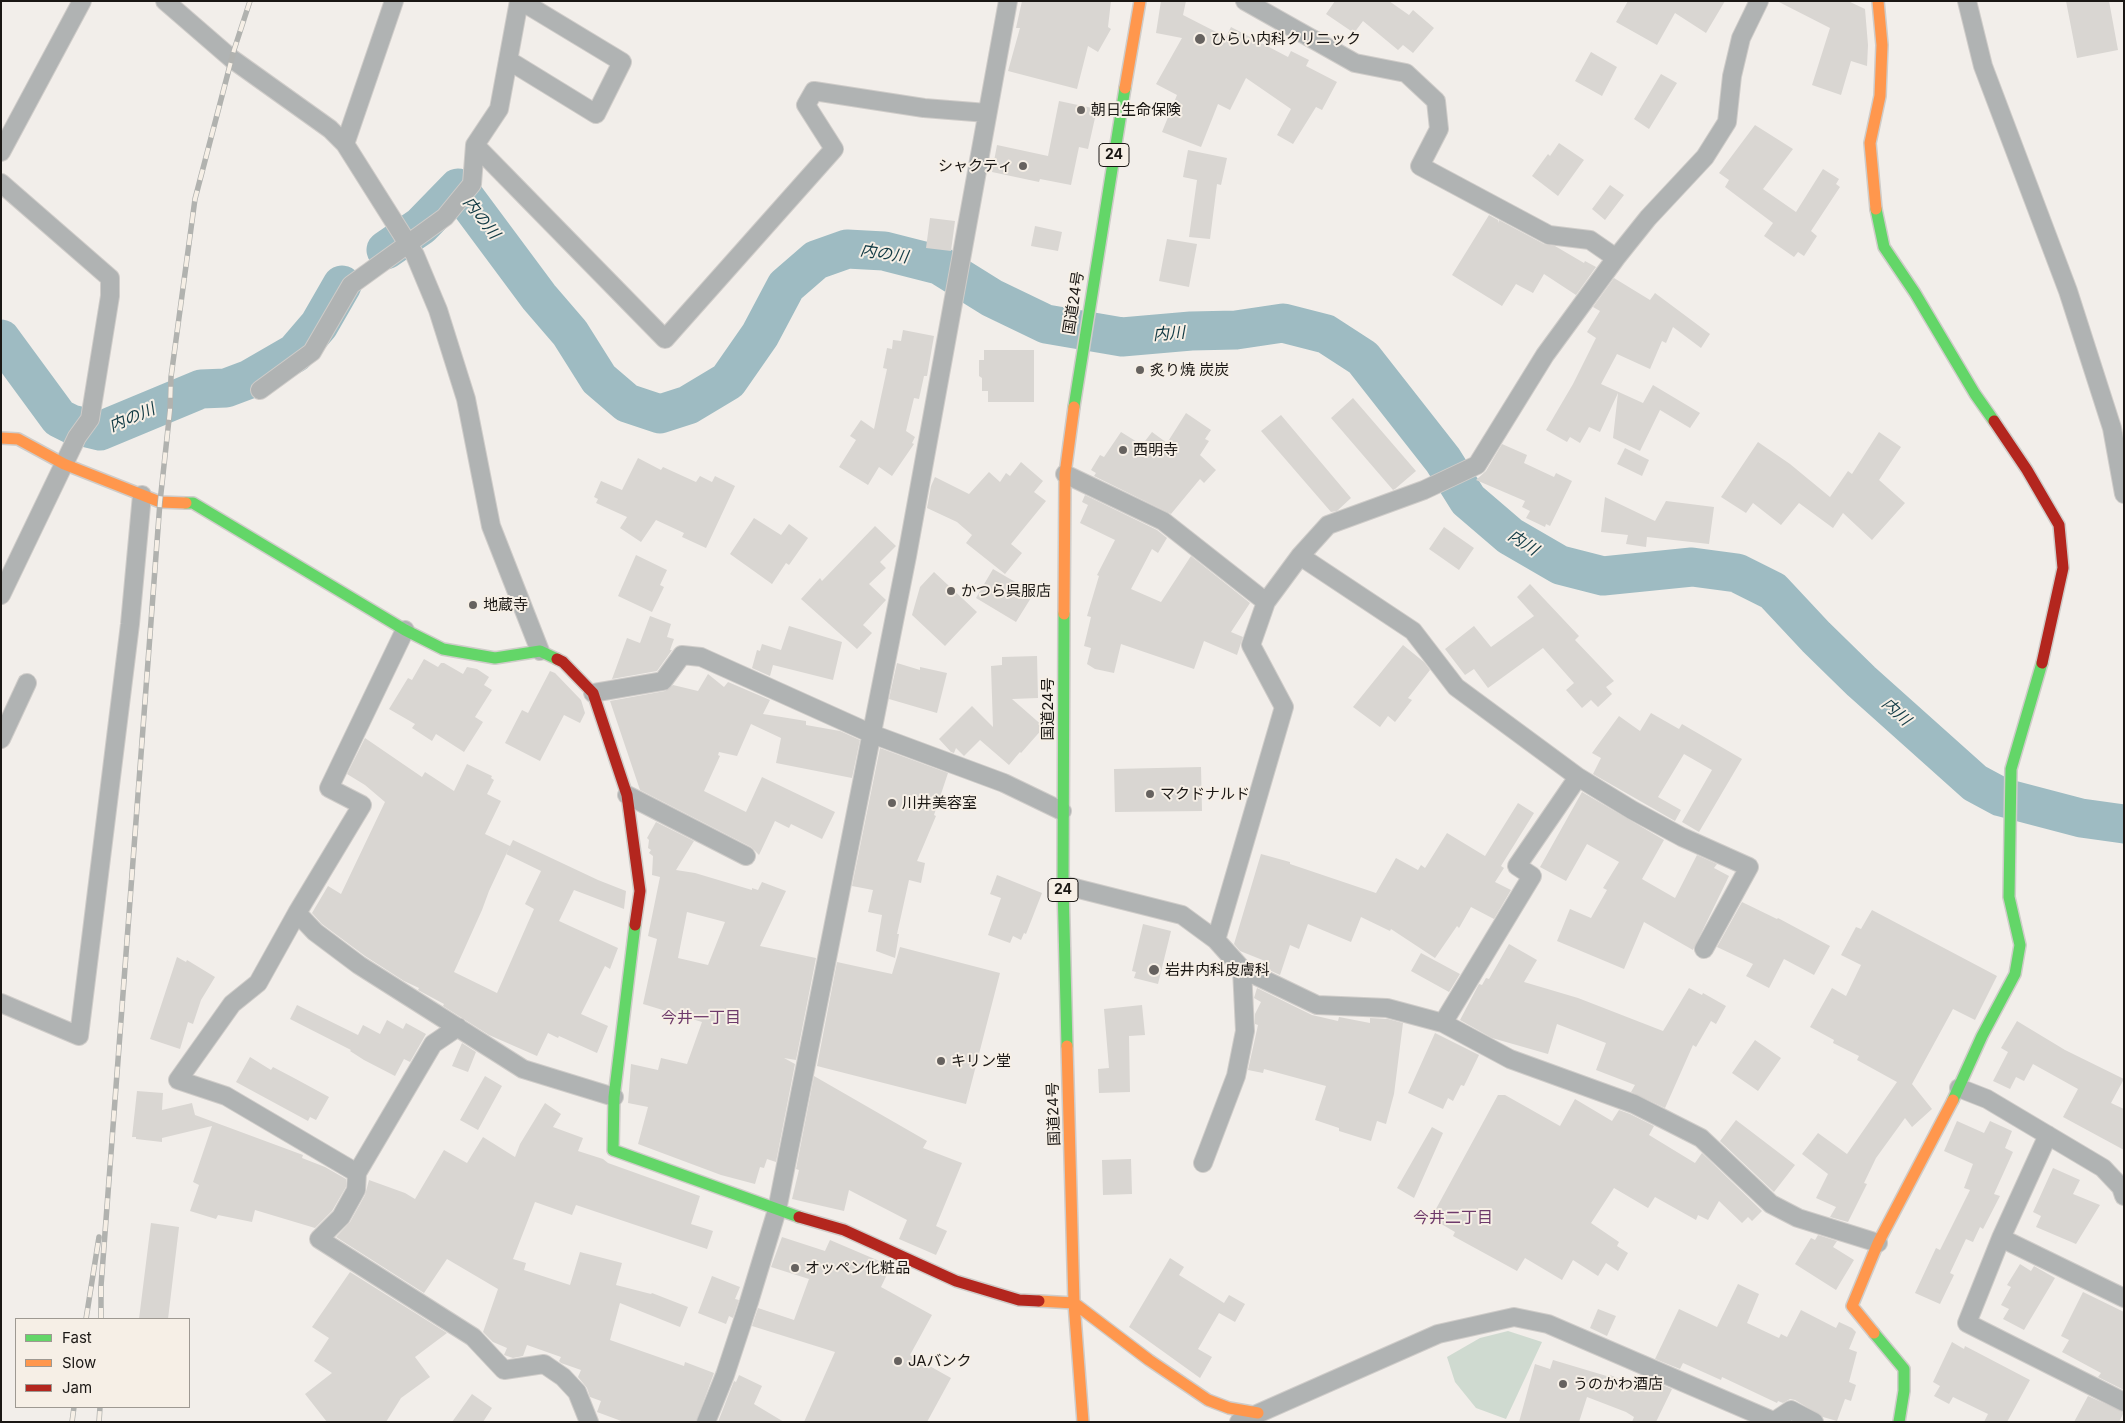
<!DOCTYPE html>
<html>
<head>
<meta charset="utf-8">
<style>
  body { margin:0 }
  #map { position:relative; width:2125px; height:1423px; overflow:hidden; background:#f2eeea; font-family:Inter,sans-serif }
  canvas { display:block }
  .frame { position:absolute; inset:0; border:2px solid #1a1714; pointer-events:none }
  .legend { position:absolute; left:15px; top:1318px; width:175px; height:90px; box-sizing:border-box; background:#f6efe6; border:1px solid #9e9992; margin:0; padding:6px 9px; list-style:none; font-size:15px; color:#1a1714 }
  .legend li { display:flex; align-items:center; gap:10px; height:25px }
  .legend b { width:25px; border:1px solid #9e9992 }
</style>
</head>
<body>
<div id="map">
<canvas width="2125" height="1423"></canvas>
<div class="frame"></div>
<ul class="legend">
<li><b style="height:6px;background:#63d668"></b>Fast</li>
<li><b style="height:6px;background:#ff974d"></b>Slow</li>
<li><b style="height:6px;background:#b3261e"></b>Jam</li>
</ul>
</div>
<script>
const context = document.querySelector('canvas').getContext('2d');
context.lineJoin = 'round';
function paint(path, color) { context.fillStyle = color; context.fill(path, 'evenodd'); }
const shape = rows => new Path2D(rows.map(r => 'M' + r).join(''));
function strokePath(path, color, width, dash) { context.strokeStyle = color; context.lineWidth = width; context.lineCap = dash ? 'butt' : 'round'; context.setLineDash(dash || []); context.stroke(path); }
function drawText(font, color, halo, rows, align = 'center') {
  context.font = font + ' Inter,"Noto Sans JP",sans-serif'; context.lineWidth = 4; context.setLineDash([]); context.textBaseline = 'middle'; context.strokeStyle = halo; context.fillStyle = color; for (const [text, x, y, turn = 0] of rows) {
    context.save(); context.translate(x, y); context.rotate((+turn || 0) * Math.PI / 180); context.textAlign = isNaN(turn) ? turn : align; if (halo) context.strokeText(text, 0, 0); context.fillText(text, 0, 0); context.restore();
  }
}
paint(shape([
  [1508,1331,1542,1342,1506,1419,1476,1408,1455,1382,1447,1357,1480,1338]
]), '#cfdad0');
strokePath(shape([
  [386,250,421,226,458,188,539,297,570,333,599,379,627,403,660,414,688,405,728,381,760,335,786,286,816,260,847,249,884,251,939,265,992,298,1046,324,1122,337,1191,331,1236,330,1283,323,1326,334,1363,358,1443,460,1468,500,1510,536,1560,565,1603,576,1692,567,1737,573,1773,591,1816,637,1861,681,1975,783,2001,797,2081,818,2124,824],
  [1,339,59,418,71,424,100,431,201,389,226,388,250,379,295,353,319,325,342,285]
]), '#9ebbc2', 39);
paint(shape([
  [1022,1,1111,1,1108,27,1111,29,1098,52,1088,46,1077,89,1008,71,1020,28,1016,28],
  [1161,1,1186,1,1183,15,1226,37,1231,27,1288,57,1291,51,1309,60,1306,66,1337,82,1322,110,1316,107,1293,144,1277,135,1291,109,1246,78,1230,110,1218,104,1201,147,1162,132,1177,95,1156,84,1182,38,1156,33],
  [1335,1,1389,1,1409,15,1413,10,1434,28,1413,53,1403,45,1398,50,1363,21,1354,33,1326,14],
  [1628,1,1725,1,1706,33,1675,13,1657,45,1616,22],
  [1777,1,1848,1,1865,9,1868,45,1867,66,1851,61,1841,95,1812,85,1830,28],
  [2066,1,2109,1,2118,50,2077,58],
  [1591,52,1617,67,1602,96,1575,81],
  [1661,74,1677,83,1649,129,1634,119],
  [1059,101,1097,109,1088,149,1079,147,1071,185,1040,179,1039,182,992,172,997,145,1048,156],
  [1755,125,1793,149,1763,189,1796,212,1823,169,1839,179,1836,184,1840,187,1811,231,1817,236,1804,256,1798,252,1794,257,1764,236,1773,223,1725,187,1729,180,1719,173],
  [1559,143,1584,160,1558,196,1532,176,1548,154,1550,156],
  [1188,150,1227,158,1221,185,1217,184,1210,239,1189,237,1197,180,1183,177],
  [1610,185,1624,195,1605,220,1592,209],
  [1489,215,1498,220,1498,223,1499,220,1544,244,1555,246,1584,263,1585,261,1596,267,1576,295,1544,274,1533,293,1516,284,1502,306,1452,275],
  [930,218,955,221,951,251,926,248],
  [1035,226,1062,232,1058,251,1031,246],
  [1167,239,1197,244,1189,287,1159,281],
  [1614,278,1650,300,1655,293,1710,334,1701,348,1673,327,1666,343,1662,341,1650,369,1617,354,1601,384,1643,403,1653,385,1700,413,1690,428,1660,410,1640,451,1613,438,1618,393,1600,432,1589,427,1580,443,1570,437,1567,442,1546,430,1573,384,1596,338,1587,332,1600,311,1593,307],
  [903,330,934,336,927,376,924,376,919,399,914,398,906,431,915,437,912,443,914,444,892,476,879,467,868,485,839,467,856,440,850,436,861,420,874,429,887,369,883,368,887,348,892,349,893,340,901,341],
  [984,350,1034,350,1034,402,988,402,988,391,982,391,982,378,979,376,979,360,984,360],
  [1353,398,1416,471,1395,489,1393,490,1331,418],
  [1186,413,1211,430,1205,439,1209,441,1200,455,1216,470,1204,483,1200,479,1171,514,1094,476,1096,473,1091,470,1100,455,1104,457,1121,432,1142,445,1152,432,1167,443],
  [1281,415,1351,498,1337,511,1331,512,1261,431],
  [1879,432,1901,447,1879,480,1905,503,1872,540,1843,513,1833,528,1799,503,1781,525,1753,503,1746,513,1721,497,1758,442,1790,464,1830,497,1848,471,1852,474],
  [1502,444,1527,455,1524,463,1554,477,1556,473,1572,481,1550,526,1546,524,1545,527,1526,518,1530,511,1522,507,1525,501,1476,480,1486,471],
  [1625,448,1649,460,1642,476,1617,464],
  [638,458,661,470,663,467,696,482,700,476,712,482,715,476,735,486,706,548,682,537,684,533,656,520,641,542,620,528,627,517,596,503,598,499,594,497,601,481,622,490],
  [1021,462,1043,481,1034,492,1046,501,1011,544,1022,553,1005,574,966,543,972,535,957,522,927,508,931,486,935,477,969,494,989,472,1000,482,1006,473,1010,476],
  [1085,495,1157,530,1167,538,1158,553,1152,549,1131,589,1161,602,1191,556,1250,603,1231,632,1243,637,1237,655,1204,641,1194,669,1121,644,1114,673,1095,669,1087,664,1091,648,1084,646,1091,617,1087,616,1099,576,1097,575,1115,540,1080,523,1088,505,1082,502],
  [1605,497,1655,521,1666,501,1714,507,1709,544,1647,537,1646,547,1626,544,1628,535,1601,532],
  [754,518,781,535,789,524,808,538,789,565,786,563,772,584,730,554],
  [875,526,896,546,880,562,886,568,869,584,886,600,863,625,872,633,857,649,801,599,820,578,822,581],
  [1444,527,1474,548,1459,570,1429,549],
  [636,555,667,570,660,585,664,587,652,612,618,596],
  [993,569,1034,593,1016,622,976,598],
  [934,572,977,612,945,646,912,615,920,587],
  [1530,584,1579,636,1575,640,1614,681,1606,687,1612,694,1598,707,1591,700,1582,708,1566,690,1574,683,1543,648,1488,688,1474,669,1465,675,1445,649,1474,626,1491,647,1534,616,1517,597],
  [650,616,671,624,667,637,674,639,670,650,672,650,657,671,612,679,627,638,640,643],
  [789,626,842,642,833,680,773,665,770,676,752,668,757,650,760,651,762,644,781,650],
  [1403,645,1424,662,1430,670,1408,698,1412,700,1395,722,1388,716,1380,727,1353,707],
  [1037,656,1038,698,1012,699,1044,727,1021,753,1020,752,1009,765,980,740,964,756,956,748,954,753,951,752,939,739,972,706,993,727,991,666,1002,665,1002,657],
  [424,659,438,667,441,663,444,663,463,674,467,667,477,669,489,677,484,685,492,690,475,717,483,722,464,752,436,734,432,741,412,728,415,724,389,709,408,678,412,680],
  [897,663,920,670,920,667,947,673,937,713,889,699],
  [550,671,555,673,581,700,585,713,580,723,564,715,540,761,505,743,522,710,528,713],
  [708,674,724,687,728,682,770,700,763,714,806,721,806,725,840,731,860,740,852,778,776,763,781,738,751,724,737,756,719,752,718,755,720,756,704,791,746,812,762,777,835,812,822,839,791,824,789,828,775,821,759,855,751,847,640,790,610,701,665,691,673,685,698,691],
  [1651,713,1679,729,1682,724,1742,759,1699,832,1682,822,1712,770,1684,754,1658,797,1681,810,1675,821,1593,774,1601,758,1592,753,1619,716,1640,731],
  [365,738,422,777,425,772,454,791,467,764,492,776,491,778,494,780,487,794,501,801,485,834,510,846,489,891,482,910,454,972,497,993,534,909,525,904,541,871,506,854,513,840,598,880,626,891,624,909,574,890,559,921,618,948,610,969,605,966,581,1014,608,1026,597,1053,559,1036,558,1038,548,1033,537,1056,489,1035,443,1006,444,1004,418,990,419,988,404,981,365,956,322,924,312,913,328,886,341,894,385,802,365,785,347,774],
  [880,748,948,773,934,815,936,816,917,861,925,863,921,883,909,880,897,934,899,934,895,958,876,951,882,915,868,912,873,890,852,886],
  [1201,767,1202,811,1115,812,1114,769],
  [1582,792,1664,840,1642,879,1675,898,1697,855,1717,864,1714,868,1729,876,1693,950,1644,922,1624,969,1557,941,1570,909,1591,918,1607,890,1603,888,1619,862,1587,844,1566,881,1540,867],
  [1518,803,1534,813,1501,866,1504,868,1495,882,1511,890,1494,919,1471,907,1459,928,1457,926,1435,958,1391,929,1390,931,1361,917,1351,942,1308,924,1299,949,1290,945,1280,975,1267,969,1270,963,1240,951,1234,944,1261,854,1290,862,1290,864,1376,893,1396,858,1418,870,1421,865,1425,868,1447,833,1485,856],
  [656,822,694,841,676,870,695,873,752,890,752,888,758,890,762,882,786,891,760,946,816,958,796,1060,784,1058,795,1064,776,1162,767,1159,764,1168,760,1167,755,1184,721,1175,638,1144,648,1107,628,1103,631,1064,658,1070,661,1058,687,1064,702,1022,643,1004,657,939,648,936,660,877,652,875,653,856,649,853,651,850,648,848,649,840,647,838],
  [687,912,725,922,708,965,678,958],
  [997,875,1042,893,1026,934,1024,933,1021,940,1013,936,1010,943,988,935,1001,898,990,894],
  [1742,902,1777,919,1778,918,1830,946,1814,975,1784,959,1769,988,1746,976,1753,964,1717,947],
  [1872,910,1997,976,1975,1020,1953,1009,1912,1084,1932,1109,1912,1127,1905,1118,1876,1158,1864,1183,1867,1184,1848,1222,1830,1217,1836,1207,1816,1198,1828,1174,1802,1154,1818,1133,1847,1154,1897,1082,1857,1060,1859,1056,1833,1043,1834,1040,1810,1027,1832,988,1846,996,1861,965,1841,955,1856,927,1861,929],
  [1143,924,1171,931,1158,984,1134,978,1136,972,1132,971],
  [1509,944,1537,960,1524,982,1578,998,1663,1031,1689,988,1702,995,1703,993,1726,1006,1716,1024,1711,1021,1696,1047,1693,1045,1665,1108,1631,1092,1635,1085,1596,1070,1606,1043,1557,1024,1548,1054,1492,1038,1460,1020,1479,984,1482,985,1486,978,1489,979],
  [900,947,1000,973,966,1104,817,1066,837,962,892,974],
  [1421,953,1460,974,1449,992,1411,971],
  [177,957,186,962,187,960,215,977,201,1000,193,1024,188,1022,180,1049,150,1039],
  [1257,988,1312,1015,1338,1021,1339,1017,1370,1023,1370,1018,1388,1019,1403,1023,1394,1094,1386,1124,1377,1121,1371,1141,1339,1131,1339,1128,1315,1120,1326,1086,1264,1069,1263,1073,1248,1070,1258,1025,1255,1024,1255,1014,1261,1002,1254,998],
  [297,1005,358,1035,363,1025,380,1034,387,1020,403,1029,406,1023,426,1034,410,1062,404,1059,395,1076,364,1060,350,1051,351,1050,290,1019],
  [1142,1005,1145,1035,1129,1036,1130,1092,1099,1093,1098,1069,1109,1068,1104,1009],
  [2017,1021,2065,1050,2124,1079,2111,1103,2124,1109,2124,1150,2063,1117,2078,1089,2033,1064,2024,1081,2016,1077,2010,1089,1993,1081,2008,1052,2001,1048],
  [1435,1033,1479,1055,1464,1086,1461,1085,1453,1101,1448,1098,1443,1109,1408,1093],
  [1755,1040,1781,1058,1758,1091,1732,1073],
  [462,1043,476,1052,468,1072,452,1066],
  [250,1057,271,1070,273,1067,294,1078,329,1097,316,1120,310,1117,308,1121,236,1082],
  [485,1076,502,1086,478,1130,460,1120],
  [814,1076,927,1141,923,1148,962,1163,936,1226,947,1231,936,1255,899,1239,907,1220,849,1190,844,1211,792,1199,799,1170,796,1169],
  [137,1091,163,1093,162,1110,192,1103,195,1115,303,1155,302,1158,325,1167,346,1179,346,1187,332,1211,315,1228,255,1210,252,1222,218,1215,216,1219,190,1211,199,1185,193,1182,212,1126,162,1138,162,1142,136,1139,136,1137,132,1137],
  [1498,1095,1505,1095,1560,1126,1575,1099,1612,1121,1619,1110,1630,1114,1654,1126,1649,1135,1695,1163,1702,1153,1762,1211,1752,1221,1748,1217,1742,1223,1719,1201,1708,1220,1698,1215,1696,1220,1655,1197,1648,1208,1614,1188,1591,1223,1619,1242,1617,1246,1628,1253,1618,1271,1606,1263,1598,1276,1573,1260,1562,1280,1525,1258,1517,1271,1453,1236,1455,1232,1431,1218],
  [545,1103,561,1114,553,1127,583,1138,578,1151,603,1159,608,1163,700,1196,691,1224,713,1231,707,1249,576,1205,572,1215,535,1202,513,1259,526,1263,524,1270,570,1285,580,1252,622,1263,616,1285,651,1294,652,1293,688,1307,680,1327,620,1303,610,1340,684,1366,685,1362,714,1373,696,1422,624,1422,597,1412,601,1401,590,1397,587,1388,578,1377,581,1370,561,1363,559,1361,561,1357,527,1345,523,1356,513,1358,504,1355,507,1348,493,1342,483,1332,498,1289,447,1259,424,1293,336,1237,350,1222,365,1195,369,1180,405,1193,415,1199,444,1150,467,1163,483,1137,515,1157,520,1144],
  [1736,1120,1795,1165,1774,1192,1720,1141],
  [1957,1121,1984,1133,1990,1121,2012,1131,2005,1148,2013,1152,1994,1194,2000,1196,1983,1229,1980,1227,1973,1242,1966,1239,1950,1273,1954,1275,1940,1304,1915,1293,1936,1248,1940,1250,1970,1190,1964,1188,1973,1164,1944,1151],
  [1432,1127,1443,1133,1414,1198,1397,1188],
  [1131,1159,1132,1194,1103,1195,1102,1160],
  [2053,1168,2080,1180,2073,1194,2100,1205,2076,1244,2036,1227,2041,1216,2033,1212],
  [151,1223,179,1227,168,1319,139,1319],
  [1818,1235,1837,1241,1833,1247,1854,1260,1836,1290,1795,1264,1811,1238,1815,1240],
  [782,1237,825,1251,830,1240,891,1266,881,1287,932,1315,910,1355,951,1378,927,1422,804,1422,835,1352,752,1326,758,1308,794,1320,809,1279,771,1267],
  [1170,1258,1184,1267,1179,1275,1224,1303,1229,1295,1245,1304,1235,1322,1219,1313,1198,1349,1212,1357,1200,1378,1129,1327],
  [2020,1264,2031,1271,2034,1266,2055,1278,2024,1330,2003,1319,2009,1309,2001,1305,2011,1287,2007,1285],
  [350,1272,447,1333,415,1357,430,1377,401,1398,386,1422,327,1422,305,1394,332,1373,314,1361,329,1338,312,1327],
  [712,1276,740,1287,735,1299,739,1300,733,1318,729,1316,726,1324,698,1313],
  [1738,1284,1759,1294,1747,1323,1779,1338,1781,1334,1787,1337,1801,1310,1836,1328,1839,1322,1852,1328,1856,1332,1849,1349,1857,1352,1849,1382,1856,1385,1851,1401,1845,1399,1837,1421,1823,1417,1795,1400,1790,1399,1783,1403,1778,1401,1777,1403,1722,1377,1721,1380,1683,1363,1680,1369,1655,1359,1679,1309,1717,1327],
  [2083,1292,2124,1312,2124,1390,2098,1377,2101,1373,2062,1352,2069,1340,2061,1336],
  [1598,1309,1616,1316,1607,1336,1590,1328],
  [1952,1342,1964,1349,1965,1346,2030,1380,2007,1422,1984,1422,1988,1414,1953,1397,1949,1404,1934,1396,1940,1386,1933,1382],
  [1553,1360,1610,1377,1610,1375,1637,1386,1639,1380,1644,1382,1646,1378,1672,1389,1656,1422,1632,1422,1634,1417,1626,1412,1587,1397,1579,1422,1519,1422,1535,1364,1550,1369],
  [739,1375,762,1386,754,1404,784,1422,718,1422,734,1381,736,1382],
  [472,1394,492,1408,483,1422,452,1422],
  [2088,1396,2124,1412,2119,1422,2074,1422]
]), '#d9d6d2');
const street = shape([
  [165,1,232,59,330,129,345,144,415,255,438,310,466,399,491,526,540,651],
  [1967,1,1983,66,2068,291,2112,428,2124,494],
  [508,60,596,114,622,62,521,1],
  [345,144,394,1],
  [475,145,665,339,834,149,806,105,814,91,924,108,987,113],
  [1,152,82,1],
  [1,183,110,278,110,296,90,419,77,437,1,595],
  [1616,258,1648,218,1705,157,1727,122,1732,76,1741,38,1759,1],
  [260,390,312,352,351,285,445,217,472,184,475,145,499,109,519,1],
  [1065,474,1163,521,1266,602],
  [1300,556,1413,631,1456,687,1578,777,1632,810,1682,837,1749,867,1704,949],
  [593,693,663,681,682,655,701,657,872,734,1004,783,1062,811],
  [1,739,27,683],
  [627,795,746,856],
  [1063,885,1182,915,1216,940,1242,969,1317,1005,1387,1008,1443,1023,1510,1059,1634,1104,1701,1138,1771,1204,1798,1218,1878,1243],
  [297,913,315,932,359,965,523,1069,614,1097],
  [1216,940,1284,707,1251,645,1266,602,1300,556,1328,525,1424,490,1477,465,1545,355,1616,258,1590,240,1549,235,1420,166,1439,129,1436,101,1406,73,1355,63,1245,1],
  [1,1003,79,1036,130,624,142,495],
  [1443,1023,1532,876,1517,866,1578,777],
  [458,1027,433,1044,357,1173,356,1190,341,1217,319,1239,473,1337,504,1370,544,1364,563,1377,577,1392,589,1422],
  [1959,1088,1987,1099,2103,1168,2121,1187,2124,1196],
  [2048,1135,2001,1238,1967,1323,2124,1402],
  [1203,1163,1236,1076,1245,1031,1242,969],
  [357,1173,226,1096,178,1080,232,1004,258,983,297,913,362,805,329,788,405,630],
  [2001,1238,2124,1298],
  [706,1422,725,1375,749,1302,777,1210,907,556,1008,1],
  [1239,1422,1438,1334,1514,1317,1548,1324,1773,1421],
  [1773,1422,1791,1410,1814,1422]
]);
const fast = shape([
  [1876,209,1884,247,1915,293,1975,394,1994,421],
  [1074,407,1125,88],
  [186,503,193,503,405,630,443,649,495,658,540,651,557,659],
  [1064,614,1063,885,1067,1046],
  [635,925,614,1097,613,1150,799,1217],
  [1953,1100,1982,1036,2015,974,2020,945,2009,897,2011,769,2042,663],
  [1874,1333,1904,1369,1904,1391,1899,1422]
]);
const slow = shape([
  [1125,88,1140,1],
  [1876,209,1870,143,1880,96,1882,45,1878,1],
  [1,438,18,439,64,464,160,502,186,503],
  [1064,614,1065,474,1074,407],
  [1067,1046,1074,1303,1083,1422],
  [1039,1301,1074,1303,1149,1360,1208,1400,1229,1408,1258,1413],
  [1874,1333,1852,1306,1878,1243,1953,1100]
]);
const jam = shape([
  [1994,421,2027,470,2059,525,2063,568,2042,663],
  [557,659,563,662,593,693,627,795,640,891,635,925],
  [799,1217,844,1230,956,1281,1019,1300,1039,1301]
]);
strokePath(street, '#cfccc9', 20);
strokePath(fast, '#cfccc9', 14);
strokePath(slow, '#cfccc9', 14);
strokePath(jam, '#cfccc9', 14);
strokePath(street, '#b0b3b3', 18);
strokePath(fast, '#63d668', 11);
strokePath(slow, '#ff974d', 11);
strokePath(jam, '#b3261e', 11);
const rail = shape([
  [86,1319,99,1237],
  [101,1319,101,1286,160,502,170,410,171,377,195,199,234,50,250,1],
  [72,1422,74,1407],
  [99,1422,100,1407]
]);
strokePath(rail, '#b1b2af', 5.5);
strokePath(rail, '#f6efe6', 4, [11]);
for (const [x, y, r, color] of [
  [1200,39,6,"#66625f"],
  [1081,110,5,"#66625f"],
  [1023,166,5,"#66625f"],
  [1140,370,5,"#66625f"],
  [1123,450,5,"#66625f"],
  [951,591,5,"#66625f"],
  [473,605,5,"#66625f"],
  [1150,794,5,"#66625f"],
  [892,803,5,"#66625f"],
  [1154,970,6,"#66625f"],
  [941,1061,5,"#66625f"],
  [795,1268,5,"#66625f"],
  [898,1361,5,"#66625f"],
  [1563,1384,5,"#66625f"]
]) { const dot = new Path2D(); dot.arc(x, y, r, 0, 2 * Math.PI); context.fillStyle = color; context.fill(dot); strokePath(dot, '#f6efe6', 2); }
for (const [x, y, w] of [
  [1114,155,30],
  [1063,890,30]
]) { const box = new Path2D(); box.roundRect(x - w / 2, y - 11.5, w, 23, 4); context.fillStyle = '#f6efe6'; context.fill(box); strokePath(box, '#1a1714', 1); }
drawText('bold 14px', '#1a1714', null, [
  ["24",1114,155],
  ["24",1063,890]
]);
drawText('15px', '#1a1714', '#f6efe6', [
  ["ひらい内科クリニック",1211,39],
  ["朝日生命保険",1091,110],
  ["シャクティ",1013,166,"right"],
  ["炙り焼 炭炭",1150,370],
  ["西明寺",1133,450],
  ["かつら呉服店",961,591],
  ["地蔵寺",483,605],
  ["マクドナルド",1160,794],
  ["川井美容室",902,803],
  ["岩井内科皮膚科",1165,970],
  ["キリン堂",951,1061],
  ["オッペン化粧品",805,1268],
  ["JAバンク",908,1361],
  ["うのかわ酒店",1573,1384]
], 'left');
drawText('15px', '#1a1714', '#f6efe6', [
  ["国道24号",1074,303,-81],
  ["国道24号",1048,709,-90],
  ["国道24号",1054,1114,-92]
]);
drawText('italic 16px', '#113a44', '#f6efe6', [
  ["内の川",481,218,52],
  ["内の川",884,254,9],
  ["内川",1169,334,-4],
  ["内の川",132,418,-23],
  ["内川",1523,543,33],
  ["内川",1896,712,42]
]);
drawText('16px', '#6e3a6b', '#f6efe6', [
  ["今井一丁目",701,1018],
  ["今井二丁目",1453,1218]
]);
</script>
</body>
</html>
